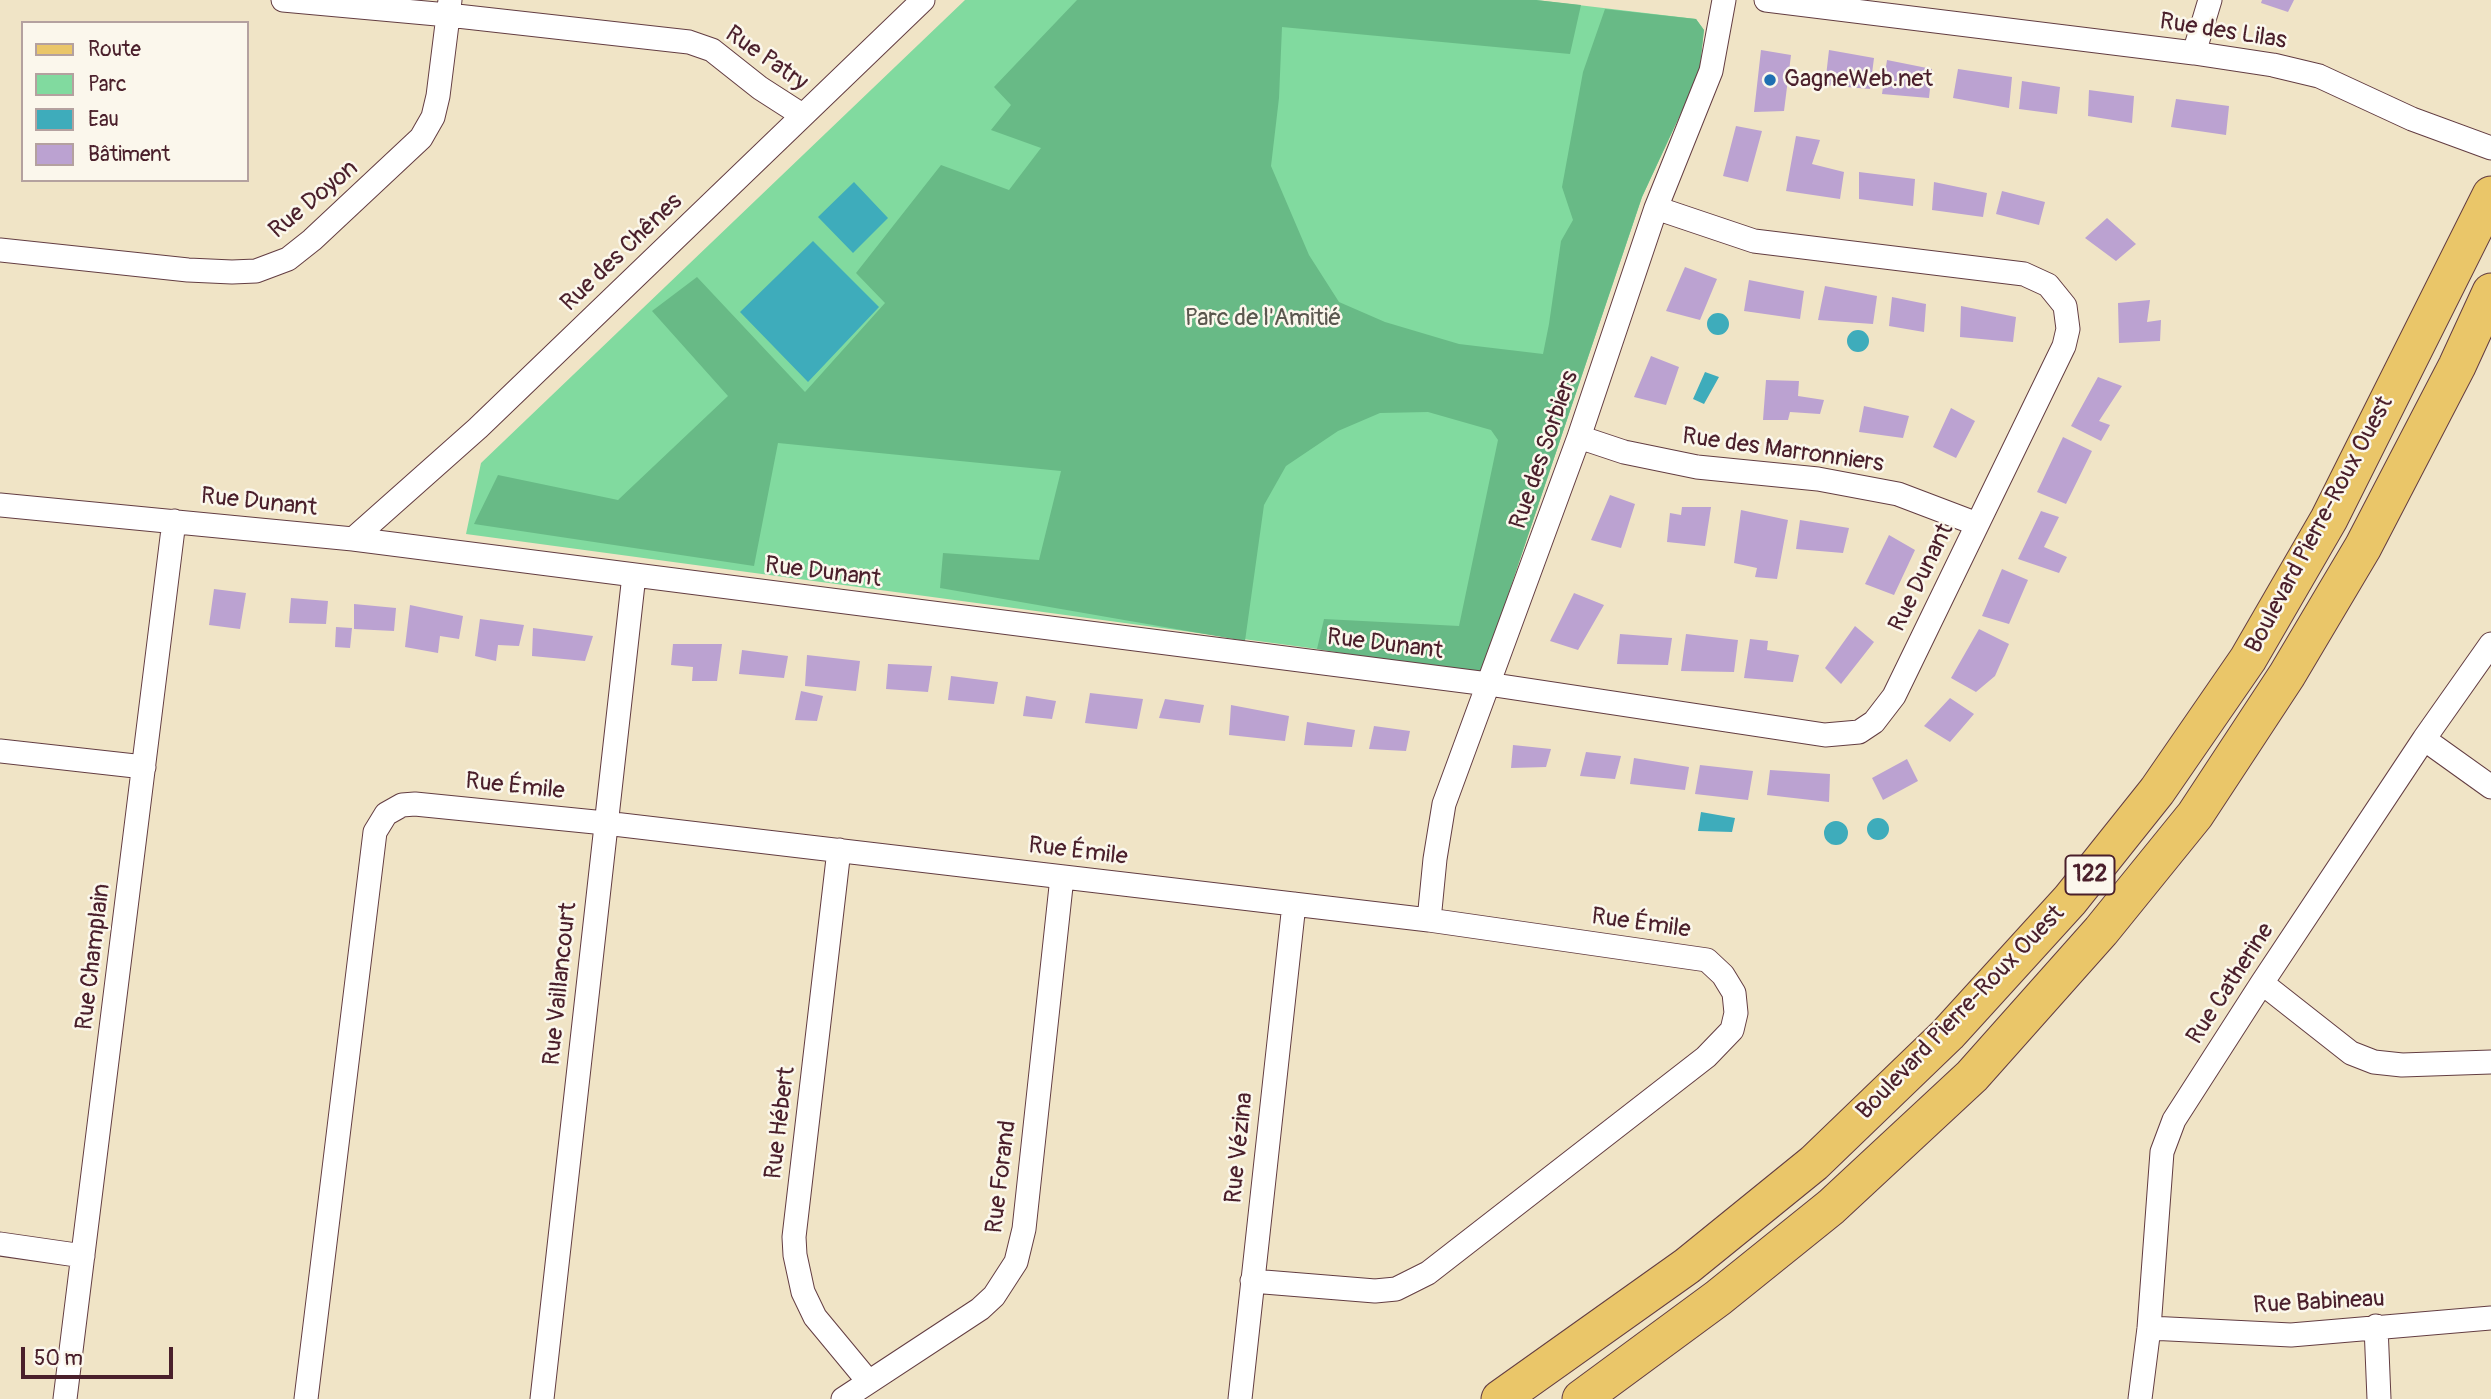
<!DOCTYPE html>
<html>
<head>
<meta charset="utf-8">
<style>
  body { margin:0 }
  #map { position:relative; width:2491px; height:1399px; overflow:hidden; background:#f0e4c6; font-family:Pangolin,sans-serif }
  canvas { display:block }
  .legend { position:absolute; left:21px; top:21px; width:228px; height:161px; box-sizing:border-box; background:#fbf7ec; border:2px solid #b4a19f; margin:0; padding:9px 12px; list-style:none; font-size:21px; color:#4a1f2b }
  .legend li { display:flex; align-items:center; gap:14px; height:35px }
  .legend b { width:35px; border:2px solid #b4a19f }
  .scale { position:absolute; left:21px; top:1347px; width:152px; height:32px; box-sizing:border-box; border:4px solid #4a1f2b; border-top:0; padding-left:9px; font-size:21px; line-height:24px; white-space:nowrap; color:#4a1f2b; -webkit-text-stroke:5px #fbf7ec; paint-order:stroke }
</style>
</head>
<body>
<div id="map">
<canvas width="2491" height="1399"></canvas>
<ul class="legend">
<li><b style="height:9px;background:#eac669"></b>Route</li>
<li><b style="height:19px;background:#81da9f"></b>Parc</li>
<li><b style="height:19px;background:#3eacbb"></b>Eau</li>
<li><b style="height:19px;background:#bba2d1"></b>Bâtiment</li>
</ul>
<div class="scale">50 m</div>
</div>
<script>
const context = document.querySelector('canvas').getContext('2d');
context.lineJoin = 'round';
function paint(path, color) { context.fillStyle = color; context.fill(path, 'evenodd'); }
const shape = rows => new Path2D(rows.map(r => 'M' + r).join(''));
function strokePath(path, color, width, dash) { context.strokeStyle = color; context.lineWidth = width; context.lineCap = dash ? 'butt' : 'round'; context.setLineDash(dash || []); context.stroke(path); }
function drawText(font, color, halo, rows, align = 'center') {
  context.font = font + ' Pangolin,sans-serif'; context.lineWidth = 5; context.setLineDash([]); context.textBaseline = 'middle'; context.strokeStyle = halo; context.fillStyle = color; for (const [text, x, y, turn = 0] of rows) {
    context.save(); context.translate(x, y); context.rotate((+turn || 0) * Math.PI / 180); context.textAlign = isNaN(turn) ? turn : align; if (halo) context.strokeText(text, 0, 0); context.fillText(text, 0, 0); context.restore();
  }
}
paint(shape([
  [965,0,1536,0,1696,19,1704,30,1699,74,1642,197,1481,675,1317,649,466,534,481,463]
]), '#81da9f');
paint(shape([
  [1077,0,1536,0,1581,5,1570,54,1282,27,1279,98,1271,166,1309,255,1339,302,1385,322,1459,344,1543,354,1549,324,1561,241,1573,220,1562,187,1583,72,1605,9,1696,19,1704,30,1699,74,1642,197,1481,675,1317,649,1324,619,1459,626,1498,440,1491,430,1428,412,1380,413,1338,431,1286,466,1264,505,1245,641,940,588,943,553,1039,560,1061,471,778,443,754,566,474,524,498,475,618,500,728,396,652,311,697,277,805,392,885,303,856,273,941,165,1009,190,1041,148,991,130,1011,105,994,87]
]), '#68ba86');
paint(shape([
  [854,182,888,218,853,253,818,217],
  [813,241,879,307,808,382,740,312],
  '1707 324a11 11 0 1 1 22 0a11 11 0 1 1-22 0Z',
  '1847 341a11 11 0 1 1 22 0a11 11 0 1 1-22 0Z',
  [1705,372,1719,377,1704,404,1693,399],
  [1701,812,1735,818,1732,832,1698,831],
  '1867 829a11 11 0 1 1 22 0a11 11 0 1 1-22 0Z',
  '1824 833a12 12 0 1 1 24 0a12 12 0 1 1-24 0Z'
]), '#3eacbb');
paint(shape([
  [2262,0,2294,0,2288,12,2261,3],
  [1761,50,1791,55,1784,111,1754,112],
  [1829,50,1874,58,1870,89,1825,85],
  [1887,60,1932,69,1929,98,1882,94],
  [1958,69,2012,77,2009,108,1953,98],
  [2022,81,2060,87,2057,114,2019,109],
  [2089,90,2134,96,2132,123,2088,116],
  [2176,99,2229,106,2226,135,2171,127],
  [1736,126,1762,131,1748,182,1723,176],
  [1796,136,1820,140,1812,164,1844,172,1840,199,1786,191],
  [1859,172,1915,179,1913,206,1859,199],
  [1934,182,1987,193,1983,217,1932,210],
  [2002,191,2045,202,2039,225,1996,214],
  [2107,218,2136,244,2116,261,2085,238],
  [1685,267,1717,279,1700,320,1666,311],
  [1749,280,1804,291,1800,319,1744,311],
  [1825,286,1877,296,1873,324,1818,320],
  [1892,297,1926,304,1924,332,1889,326],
  [2150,300,2147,322,2161,320,2160,341,2119,343,2118,303],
  [1961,306,2016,317,2013,342,1960,337],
  [1651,356,1679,367,1666,405,1634,397],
  [2098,377,2122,386,2099,421,2110,425,2101,441,2071,426],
  [1766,380,1799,381,1798,396,1824,400,1820,414,1790,412,1788,420,1763,420],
  [1864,406,1909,416,1903,438,1859,432],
  [1951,408,1975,421,1956,458,1933,447],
  [2063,437,2092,451,2066,504,2037,492],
  [1610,495,1635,504,1621,548,1591,540],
  [1682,507,1711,507,1705,546,1667,542,1670,513,1681,515],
  [1741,510,1788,520,1777,579,1755,577,1757,568,1734,563],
  [2041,511,2059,517,2044,547,2067,557,2059,573,2018,559],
  [1800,520,1849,528,1843,553,1796,549],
  [1889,535,1915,550,1894,595,1865,584],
  [2002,569,2028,580,2009,624,1982,616],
  [214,589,246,593,240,629,209,625],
  [1574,593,1604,605,1578,650,1550,641],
  [291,598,328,601,326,624,289,623],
  [354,604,396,608,394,631,354,629],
  [410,605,463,616,459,639,440,636,438,653,405,647],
  [480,619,524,625,519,646,498,645,496,661,475,656],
  [1855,626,1874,642,1841,684,1825,668],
  [336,627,352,628,350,648,335,647],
  [533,628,593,636,585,661,532,656],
  [1979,629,2009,644,1995,676,1976,692,1951,678],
  [1620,634,1672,638,1668,665,1617,664],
  [1686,634,1738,640,1734,672,1681,671],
  [1750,639,1768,641,1767,650,1799,655,1793,682,1744,678],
  [673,644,722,644,717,681,692,681,693,667,671,665],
  [742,650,788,656,784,678,739,674],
  [807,655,860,661,856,691,805,686],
  [888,664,932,666,928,692,886,689],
  [951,676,998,682,994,704,948,700],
  [801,691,823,696,817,721,795,720],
  [1090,693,1143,699,1137,729,1085,723],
  [1026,696,1056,701,1052,719,1023,716],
  [1950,698,1974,714,1950,742,1924,726],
  [1165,699,1204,705,1200,723,1159,718],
  [1231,705,1289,716,1285,741,1229,735],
  [1307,722,1355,730,1352,747,1304,745],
  [1374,726,1410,731,1406,751,1369,749],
  [1513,745,1551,749,1546,767,1511,768],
  [1586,752,1621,756,1615,779,1580,776],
  [1634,758,1689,767,1685,790,1630,784],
  [1907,759,1918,781,1883,800,1872,778],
  [1700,765,1753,771,1748,800,1695,794],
  [1770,770,1830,774,1829,802,1767,795]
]), '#bba2d1');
const minor = shape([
  [283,0,448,15,689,42,712,50,760,88,802,115],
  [1766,0,2194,53,2273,65,2319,76,2412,119,2491,148],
  [2194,53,2210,0],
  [0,250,188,270,232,272,256,271,288,259,312,240,421,138,433,117,438,96,450,0],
  [1579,437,1624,452,1697,467,1818,479,1898,494,1977,524],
  [0,505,353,539,1488,684,1825,735,1859,732,1874,722,1894,696,2064,346,2068,329,2065,306,2048,285,2024,274,1754,241,1656,208],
  [353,539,478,428,923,0],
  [2424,739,2491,787],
  [0,751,144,767],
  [839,850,794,1237,795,1255,803,1292,815,1317,868,1381],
  [1429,920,1435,859,1444,804,1579,437,1656,208,1711,71,1724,0],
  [2262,983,2351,1053,2374,1062,2402,1065,2491,1062],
  [0,1244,83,1256],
  [2376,1326,2379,1399],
  [2149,1328,2291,1335,2491,1318],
  [65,1399,174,521],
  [306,1399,375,832,386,814,402,805,415,804,605,823,1429,920,1707,960,1723,975,1734,993,1736,1013,1732,1030,1706,1057,1428,1273,1396,1289,1375,1291,1252,1281],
  [542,1399,634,575],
  [843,1399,980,1309,994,1296,1016,1262,1024,1229,1062,877],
  [1240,1399,1294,904],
  [2140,1399,2149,1328,2162,1152,2174,1120,2262,983,2424,739,2491,644]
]);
const primary = shape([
  [1500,1399,1687,1266,1814,1163,1948,1034,2070,900,2157,791,2248,659,2329,519,2491,195],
  [1581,1399,1718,1298,1831,1207,1972,1076,2101,931,2195,815,2287,675,2363,547,2457,366,2491,292]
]);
strokePath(minor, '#633d42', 25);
strokePath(primary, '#633d42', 39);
strokePath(minor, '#fff', 23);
strokePath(primary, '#eac669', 37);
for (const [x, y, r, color] of [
  [1770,80,7,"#1f6fb2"]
]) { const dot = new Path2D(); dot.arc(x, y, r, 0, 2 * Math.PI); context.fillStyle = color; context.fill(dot); strokePath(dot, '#fbf7ec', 2.5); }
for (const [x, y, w] of [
  [2090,875,49]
]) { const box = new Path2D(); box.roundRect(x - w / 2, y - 19.5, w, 39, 5); context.fillStyle = '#fbf7ec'; context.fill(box); strokePath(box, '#4a1f2b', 2); }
drawText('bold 23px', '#4a1f2b', null, [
  ["122",2090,875]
]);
drawText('24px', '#4a1f2b', '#fbf7ec', [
  ["Rue des Lilas",2223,32,9],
  ["Rue Patry",766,59,35],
  ["Rue Doyon",314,200,-40],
  ["Rue des Chênes",622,253,-44],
  ["Rue des Sorbiers",1545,450,-71],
  ["Rue des Marronniers",1783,451,8],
  ["Rue Dunant",259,503,6],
  ["Boulevard Pierre-Roux Ouest",2320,525,-62],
  ["Rue Dunant",823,573,7],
  ["Rue Dunant",1922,578,-64],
  ["Rue Dunant",1385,645,7],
  ["Rue Émile",515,787,6],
  ["Rue Émile",1078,852,7],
  ["Rue Émile",1641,924,8],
  ["Rue Champlain",94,957,-83],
  ["Rue Vaillancourt",561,984,-84],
  ["Rue Catherine",2231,984,-57],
  ["Boulevard Pierre-Roux Ouest",1961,1013,-46],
  ["Rue Hébert",781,1123,-83],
  ["Rue Vézina",1240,1148,-84],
  ["Rue Forand",1002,1177,-83],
  ["Rue Babineau",2319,1303,-3]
]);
drawText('24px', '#4a1f2b', '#fbf7ec', [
  ["GagneWeb.net",1784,80]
], 'left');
drawText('24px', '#5a574e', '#fbf7ec', [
  ["Parc de l'Amitié",1263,319]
]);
</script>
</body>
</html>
